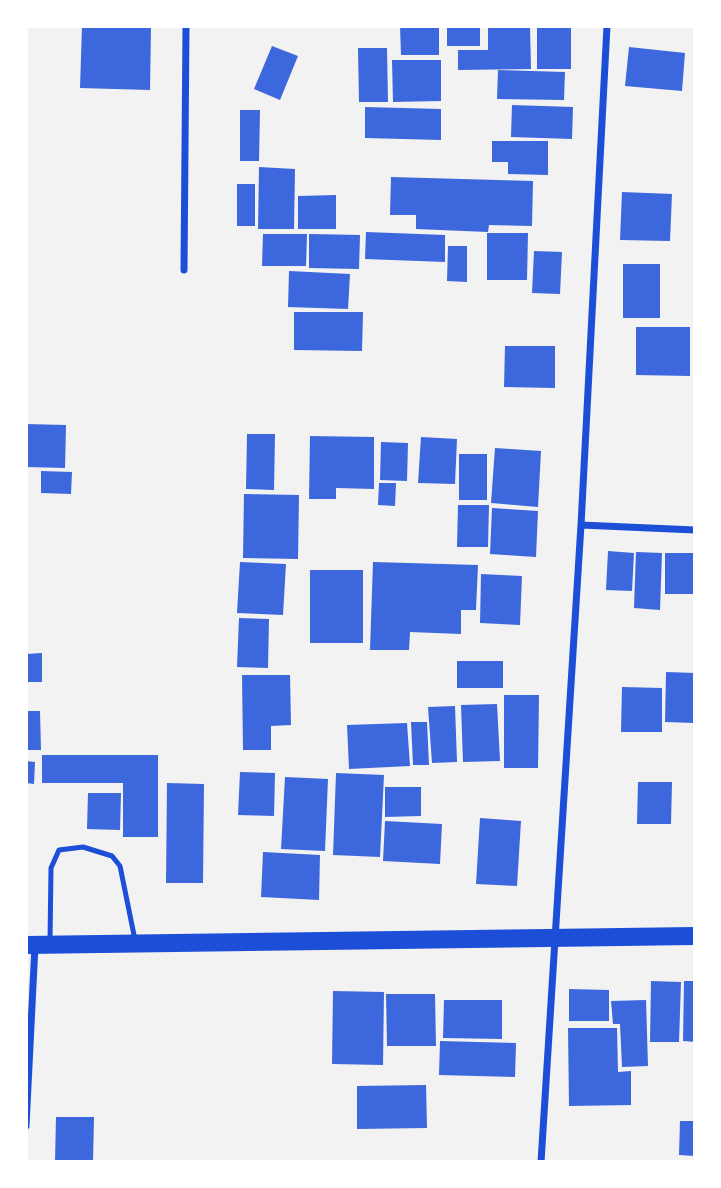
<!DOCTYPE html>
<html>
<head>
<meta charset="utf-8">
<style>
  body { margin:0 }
  #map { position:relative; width:721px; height:1188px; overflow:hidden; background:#f2f2f2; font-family:Manrope,sans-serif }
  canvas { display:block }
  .frame { position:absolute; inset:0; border:28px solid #fff; pointer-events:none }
</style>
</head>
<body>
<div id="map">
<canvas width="721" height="1188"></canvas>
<div class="frame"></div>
</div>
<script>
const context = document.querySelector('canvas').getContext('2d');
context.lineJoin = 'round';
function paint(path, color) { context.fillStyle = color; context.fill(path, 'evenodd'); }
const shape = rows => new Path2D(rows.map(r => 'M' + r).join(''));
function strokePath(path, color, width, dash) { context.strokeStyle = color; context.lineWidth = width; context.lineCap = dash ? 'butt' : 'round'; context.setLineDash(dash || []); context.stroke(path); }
paint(shape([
  [82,26,151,26,150,90,80,88],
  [400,26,439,26,439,55,401,55],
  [447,26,480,26,480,46,447,46],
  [488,26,530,26,531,69,458,70,458,50,488,50],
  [537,26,571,26,571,69,537,69],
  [272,46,298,56,280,100,254,89],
  [629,47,685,53,682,91,625,86],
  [358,48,387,48,388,102,359,102],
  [392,60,441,60,441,101,393,102],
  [498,70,565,72,564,100,497,99],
  [512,105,573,107,572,139,511,137],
  [365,107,441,109,441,140,365,138],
  [240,110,260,110,259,161,240,161],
  [492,141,548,141,548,175,508,174,508,162,492,162],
  [259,167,295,169,294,229,258,229],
  [391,177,533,181,532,226,489,225,488,232,416,229,416,215,390,215],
  [237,184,255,184,255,226,237,226],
  [622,192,672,194,670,241,620,240],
  [336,195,336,229,298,229,298,196],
  [366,232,445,235,445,262,365,259],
  [487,233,528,233,527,280,487,280],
  [263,234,307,234,306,266,262,266],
  [309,234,360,235,359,269,309,268],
  [448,246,467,246,467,282,447,281],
  [534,251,562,252,560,294,532,293],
  [623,264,660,264,660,318,623,318],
  [289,271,350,274,348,309,288,307],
  [294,312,363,312,362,351,294,350],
  [636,327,690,327,690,376,636,375],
  [505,346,555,346,555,388,504,387],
  [26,424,66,425,65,468,26,467],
  [247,434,275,434,274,490,246,489],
  [310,436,374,437,374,489,336,488,336,499,309,499],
  [421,437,457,439,455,484,418,483],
  [381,442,408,443,407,481,380,480],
  [495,448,541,451,538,507,491,503],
  [459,454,487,454,487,500,459,500],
  [41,471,72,472,71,494,41,493],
  [379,483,396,483,395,506,378,505],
  [244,494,299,495,298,559,243,558],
  [458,505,489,505,488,547,457,547],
  [492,508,538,511,536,557,490,554],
  [608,551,634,553,632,591,606,590],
  [636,552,662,553,660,610,634,608],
  [665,553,695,553,694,594,665,594],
  [240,562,286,564,283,615,237,613],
  [373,562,478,565,476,610,461,610,461,634,410,632,409,650,370,650],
  [310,570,363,570,363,643,310,643],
  [481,574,522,576,520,625,480,623],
  [239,618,269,619,268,668,237,667],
  [42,653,42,682,26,682,26,654],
  [457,661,503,661,503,688,457,688],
  [666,672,695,673,695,723,665,722],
  [242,675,290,675,291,725,271,726,271,750,243,750],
  [622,687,662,688,662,732,621,732],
  [504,695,539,695,538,768,504,768],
  [497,704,500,761,463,762,461,705],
  [455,706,457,762,432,763,428,707],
  [26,711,40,711,41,750,26,750],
  [411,722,427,722,429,765,413,765],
  [407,723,410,766,349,769,347,725],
  [42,755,158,755,158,837,123,837,123,783,42,783],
  [26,761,35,762,34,784,26,783],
  [240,772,275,773,274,816,238,815],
  [336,773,384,775,380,857,333,855],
  [285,777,328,779,325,851,281,849],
  [638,782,672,782,671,824,637,824],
  [167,783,204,784,203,883,166,883],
  [385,787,421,787,421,816,385,817],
  [88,793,121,793,120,830,87,829],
  [480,818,521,821,517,886,476,884],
  [385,821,442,824,440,864,383,861],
  [263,852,320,855,319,900,261,897],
  [651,981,681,982,679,1042,650,1042],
  [684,981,695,981,695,1042,683,1041],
  [569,989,609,990,609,1021,569,1021],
  [333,991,384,992,383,1065,332,1064],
  [386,994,435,994,436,1046,387,1046],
  [444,1000,502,1000,502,1039,443,1038],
  [646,1000,648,1066,622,1067,620,1024,613,1024,611,1001],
  [568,1028,617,1028,618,1072,631,1071,631,1105,569,1106],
  [440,1041,516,1043,515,1077,439,1075],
  [426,1085,427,1128,357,1129,357,1086],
  [56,1117,94,1117,93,1162,55,1162],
  [680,1121,695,1121,695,1156,679,1155]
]), '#3d67dc');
strokePath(shape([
  [50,941,51,868,59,850,83,847,112,856,120,866,135,940]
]), '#1d4ed8', 5);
strokePath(shape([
  [184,270,186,26],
  [581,525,695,530],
  [26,1126,35,945],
  [541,1162,581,525,607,26]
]), '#1d4ed8', 7);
strokePath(shape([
  [26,945,695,936]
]), '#1d4ed8', 18);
</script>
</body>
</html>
